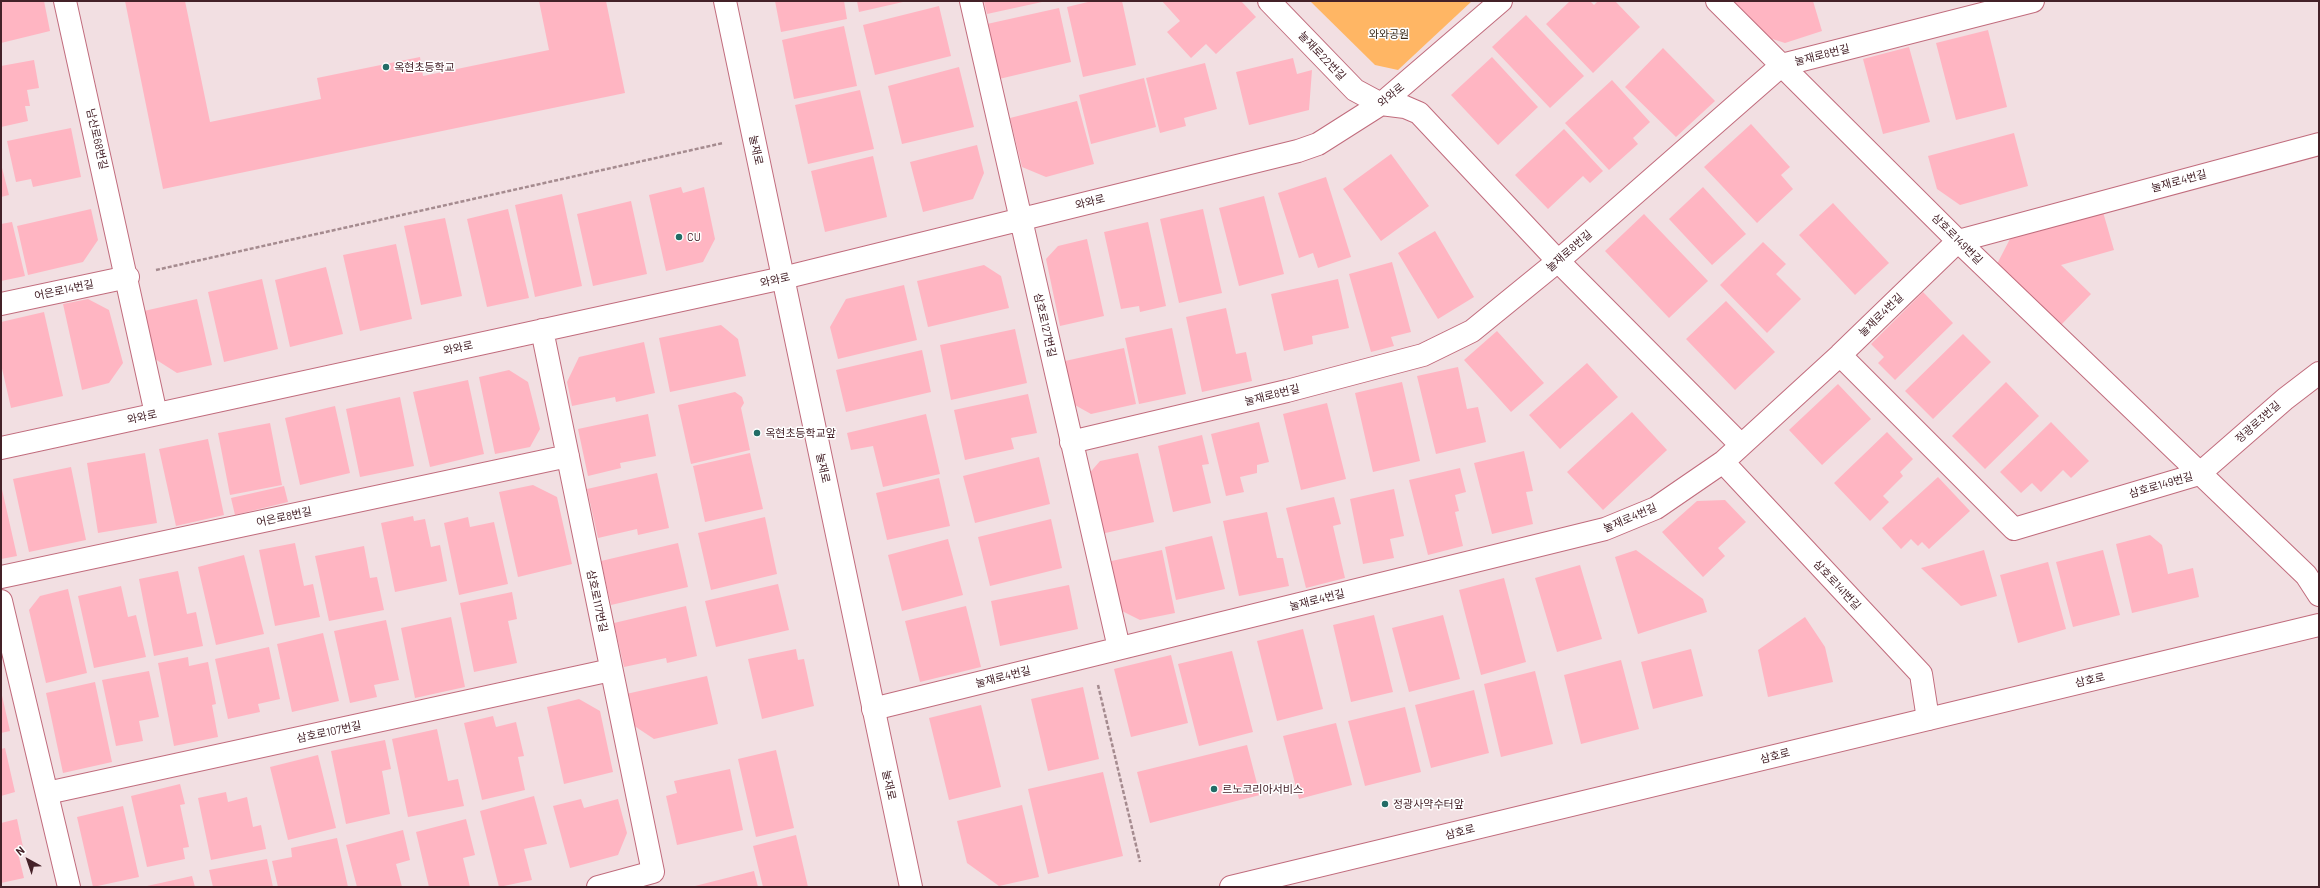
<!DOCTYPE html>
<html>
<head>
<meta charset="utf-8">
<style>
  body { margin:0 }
  #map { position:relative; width:2320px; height:888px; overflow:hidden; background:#f2dfe2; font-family:Barlow,sans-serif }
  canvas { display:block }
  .frame { position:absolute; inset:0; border:2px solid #442128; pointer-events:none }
  .north { position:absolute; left:8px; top:840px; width:40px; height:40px; -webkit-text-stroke:3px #fff; paint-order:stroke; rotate:320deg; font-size:11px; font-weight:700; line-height:16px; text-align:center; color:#442128 }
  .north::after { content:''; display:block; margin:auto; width:14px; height:18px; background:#442128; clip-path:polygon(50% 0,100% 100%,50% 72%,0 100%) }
</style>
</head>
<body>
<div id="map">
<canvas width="2320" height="888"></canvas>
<div class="frame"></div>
<div class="north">N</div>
</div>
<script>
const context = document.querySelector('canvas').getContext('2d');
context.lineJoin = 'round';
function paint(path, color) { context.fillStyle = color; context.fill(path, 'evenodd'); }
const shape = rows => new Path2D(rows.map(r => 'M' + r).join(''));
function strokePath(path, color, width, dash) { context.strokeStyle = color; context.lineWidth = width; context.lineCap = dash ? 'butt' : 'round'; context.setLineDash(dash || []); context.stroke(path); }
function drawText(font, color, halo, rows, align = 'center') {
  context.font = font + ' Barlow,"Noto Sans KR",sans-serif'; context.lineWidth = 3; context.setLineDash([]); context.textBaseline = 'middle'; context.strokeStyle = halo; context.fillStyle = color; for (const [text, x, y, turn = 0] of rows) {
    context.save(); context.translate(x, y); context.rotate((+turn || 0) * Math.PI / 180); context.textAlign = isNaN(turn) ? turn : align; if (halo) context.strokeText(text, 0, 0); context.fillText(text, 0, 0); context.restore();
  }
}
paint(shape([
  [1310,1,1472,1,1398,70,1375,65]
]), '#ffb664');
paint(shape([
  [1,1,44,1,50,31,1,43],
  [125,1,185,1,210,122,321,99,317,78,420,57,423,76,549,50,539,1,606,1,625,93,163,189],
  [775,1,844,1,847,19,781,32],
  [857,1,903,1,903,2,859,12],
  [984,1,1042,1,1042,2,987,14],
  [1092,1,1122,1,1136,65,1083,77,1067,7],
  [1162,1,1241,1,1256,17,1216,54,1206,44,1191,58,1167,32,1180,21],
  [1570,1,1590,1,1594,5,1598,1,1615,1,1640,27,1593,73,1546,24],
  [1731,1,1813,1,1822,31,1785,43,1766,37],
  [939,6,951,56,875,75,863,25],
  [1059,8,1071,62,999,79,987,24],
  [1526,15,1584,76,1550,108,1492,47],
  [844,26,857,86,794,99,782,40],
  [1988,30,2007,107,1956,120,1936,43],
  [1909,47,1930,122,1883,134,1863,59],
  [1663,48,1715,101,1676,137,1625,87],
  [1492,57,1538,107,1498,145,1451,95],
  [1293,58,1297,74,1312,70,1309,110,1249,125,1236,72],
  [34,60,39,88,27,90,30,106,25,106,28,121,1,127,1,66],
  [1205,63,1217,109,1184,118,1186,126,1160,133,1146,78],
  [959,67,974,127,902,144,888,86],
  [1144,78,1156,127,1091,144,1079,95],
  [1612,80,1650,122,1633,138,1638,144,1609,170,1565,123],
  [860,90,874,149,808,164,795,105],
  [1077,101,1094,164,1046,177,1022,167,1010,118],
  [1751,124,1790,167,1781,175,1793,189,1757,223,1704,167],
  [71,128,81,177,33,187,31,179,16,182,7,141],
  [1564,129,1603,171,1590,183,1583,176,1548,209,1515,175],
  [2014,133,2028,186,1960,205,1937,189,1928,156],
  [977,145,984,173,973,199,923,212,910,162],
  [1391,154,1429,206,1381,241,1343,189],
  [873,156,887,217,825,232,811,171],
  [1,164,9,195,1,197],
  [1326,177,1351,257,1318,268,1313,253,1299,258,1278,193],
  [681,187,683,193,704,187,715,239,703,262,666,271,649,195],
  [1703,187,1746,234,1712,265,1669,219],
  [562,194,582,286,535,297,515,205],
  [1264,196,1284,274,1239,286,1219,208],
  [631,201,647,274,593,286,577,214],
  [1833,203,1889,263,1855,295,1799,235],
  [91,209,98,240,83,262,28,275,17,226],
  [508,209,529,298,487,307,467,219],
  [1203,209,1222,293,1179,303,1160,219],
  [2103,212,2114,250,2061,265,2091,294,2061,325,1997,264,2011,237],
  [1644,214,1708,281,1669,318,1605,251],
  [445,218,462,296,421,305,404,226],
  [12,222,25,276,1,281,1,224],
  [1148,222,1166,306,1140,312,1139,306,1121,309,1104,232],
  [1435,231,1474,297,1438,319,1398,253],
  [1087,239,1104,316,1060,326,1046,259,1058,246],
  [1763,242,1786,264,1776,274,1801,299,1767,333,1720,285],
  [396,244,412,319,360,331,343,255],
  [1392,262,1411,332,1391,337,1394,346,1371,352,1349,274],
  [984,265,1001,276,1009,308,928,327,917,281],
  [326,267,343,334,290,347,275,280],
  [262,279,278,349,224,362,208,292],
  [1338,279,1349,328,1312,336,1313,344,1284,351,1271,294],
  [904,285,917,340,838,359,830,327,846,299],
  [1923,292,1953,323,1895,380,1878,363,1884,357,1871,344],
  [88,299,109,310,123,363,109,383,82,390,63,304],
  [197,299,212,365,177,373,155,359,144,311],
  [1726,301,1775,352,1735,390,1686,339],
  [1226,308,1236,354,1246,352,1252,381,1202,392,1186,317],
  [44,312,63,396,11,408,1,364,1,322],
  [721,325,738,339,746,376,670,392,659,338],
  [1172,328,1186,394,1139,404,1125,338],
  [1015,329,1027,383,951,400,940,345],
  [1497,331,1544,383,1511,412,1464,360],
  [1963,334,1991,362,1933,419,1905,391],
  [644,342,655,393,616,402,615,397,572,406,567,382,579,357],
  [1124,348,1136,404,1091,414,1073,404,1065,361],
  [922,350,931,392,846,412,836,370],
  [1587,363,1618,397,1560,449,1529,415],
  [1458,367,1467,409,1478,407,1486,442,1436,454,1417,376],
  [509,370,528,382,540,429,530,447,495,454,479,377],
  [468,380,484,454,430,467,413,392],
  [1402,382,1420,461,1373,472,1355,393],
  [2006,382,2039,416,1985,469,1952,436],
  [1838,384,1871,419,1822,465,1789,430],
  [735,392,742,397,744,403,741,408,750,450,691,464,678,405],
  [1028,394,1037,433,1011,438,1014,449,965,460,954,410],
  [400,397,414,466,360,477,346,409],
  [1327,403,1346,479,1301,490,1283,414],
  [335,406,350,473,300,485,285,418],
  [1632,412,1667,450,1603,510,1567,472],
  [648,414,656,456,620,463,621,468,588,476,578,429],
  [926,414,940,474,883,487,873,446,851,450,847,433],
  [1259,422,1269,462,1257,465,1257,473,1240,477,1244,492,1226,496,1211,434],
  [2051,422,2089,461,2071,478,2063,470,2041,492,2032,483,2021,493,2000,472],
  [270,423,282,485,230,495,218,433],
  [1887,432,1913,459,1900,472,1903,476,1883,496,1889,502,1870,521,1834,483],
  [1202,435,1209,464,1202,465,1211,503,1173,512,1158,446],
  [208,439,224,515,176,526,159,449],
  [1524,451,1533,491,1526,492,1533,524,1492,534,1474,463],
  [145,453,157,523,98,533,87,463],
  [750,453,763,509,705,522,693,466],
  [1138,453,1154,522,1101,534,1087,476,1100,461],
  [1039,457,1050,504,975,523,963,476],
  [71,467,86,540,29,552,13,479],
  [1460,468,1466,492,1455,495,1459,511,1455,512,1463,546,1428,555,1409,480],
  [657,473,669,528,638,535,637,529,598,538,587,489],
  [1938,477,1970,511,1929,549,1922,542,1918,546,1911,539,1901,549,1882,528],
  [939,478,950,526,887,540,876,493],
  [1,485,17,556,1,559],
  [533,485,557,497,572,564,518,577,499,492],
  [284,486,288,502,235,515,231,498],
  [1394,489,1404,536,1390,539,1394,558,1363,564,1350,499],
  [1334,497,1341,524,1333,526,1345,578,1306,588,1286,508],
  [1725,500,1746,522,1718,548,1725,556,1703,577,1662,532,1697,501],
  [1267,512,1277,558,1283,558,1289,586,1239,596,1223,521],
  [413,516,414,521,425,519,431,547,440,545,447,581,395,592,381,523],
  [468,517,470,527,494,522,508,584,459,595,444,523],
  [765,517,777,574,711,590,698,533],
  [1051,519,1062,568,990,586,978,537],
  [2150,535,2162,545,2168,574,2193,568,2199,597,2132,613,2116,544],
  [1212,536,1225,589,1176,600,1165,547],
  [948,539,963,595,902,611,888,555],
  [295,543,304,586,313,584,320,617,275,626,259,550],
  [678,543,688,587,611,605,601,561],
  [364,546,370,578,377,577,384,610,329,621,315,556],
  [1162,550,1175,613,1140,620,1116,608,1107,562],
  [1636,550,1703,599,1707,612,1638,634,1615,557],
  [1984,550,1997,596,1961,606,1921,568],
  [2103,550,2120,615,2073,627,2056,562],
  [244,555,264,634,216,645,198,567],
  [2048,562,2066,629,2018,643,2000,575],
  [1580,565,1602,639,1557,652,1535,578],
  [178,571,187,614,196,612,203,646,154,656,139,579],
  [1504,578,1526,662,1481,675,1459,590],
  [778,584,789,630,716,647,705,601],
  [1069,585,1078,629,1000,646,991,601],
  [121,586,128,617,136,615,146,657,94,668,78,596],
  [68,589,87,673,46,683,29,610,40,596],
  [512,592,517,619,508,621,517,663,474,672,460,603],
  [686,606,697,656,667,663,666,658,624,667,614,623],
  [966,606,981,667,920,682,905,621],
  [1374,615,1393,692,1351,702,1333,625],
  [1443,615,1460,679,1409,692,1392,628],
  [451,617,465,687,415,698,401,628],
  [1805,617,1825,647,1833,682,1768,697,1758,650],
  [386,620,399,680,374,685,377,697,350,703,334,631],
  [1303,629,1323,709,1277,721,1257,641],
  [323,633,339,701,292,712,277,644],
  [269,647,280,699,258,704,260,712,228,719,215,659],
  [796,649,798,660,804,659,814,706,762,719,748,659],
  [1691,649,1703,696,1653,709,1641,662],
  [1232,651,1253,732,1199,746,1178,664],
  [1171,655,1188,723,1131,737,1114,669],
  [188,657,189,666,208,662,216,704,212,705,218,737,174,746,158,663],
  [1621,660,1639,729,1581,744,1564,675],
  [149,671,159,717,139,721,143,741,116,746,102,680],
  [1535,671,1553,744,1501,757,1484,684],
  [707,676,718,724,654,739,633,725,626,694],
  [95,682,112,762,63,773,46,693],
  [1083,687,1099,759,1048,771,1031,699],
  [1474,690,1489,753,1431,768,1415,705],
  [1,691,10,731,1,733],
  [579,699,600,711,613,772,564,784,547,707],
  [981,705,1001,787,949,800,929,718],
  [1405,707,1421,772,1365,786,1348,721],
  [493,716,496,727,516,722,524,756,518,757,525,790,482,800,464,723],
  [1336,723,1352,785,1299,799,1283,736],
  [437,729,448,781,458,779,464,806,408,817,392,739],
  [385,740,391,769,382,771,390,814,346,824,331,751],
  [1247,745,1260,795,1150,823,1137,772],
  [5,748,15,792,1,796,1,749],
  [776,750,794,828,756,837,738,759],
  [318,755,336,828,288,840,270,767],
  [730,769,743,830,677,845,666,796,677,793,674,781],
  [1103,772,1123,856,1048,874,1028,789],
  [180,784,185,804,180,805,189,847,183,848,185,859,147,867,131,796],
  [226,792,228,802,247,797,253,827,261,825,266,849,211,860,198,798],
  [534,796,547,844,524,849,532,880,499,887,480,811],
  [581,799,584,808,618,799,627,833,618,855,570,868,553,806],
  [1022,805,1039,877,999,886,967,863,957,821],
  [123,806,139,877,93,887,77,817],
  [17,819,23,847,17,849,24,878,1,883,1,823],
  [466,819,475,855,463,858,470,887,429,887,416,832],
  [403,830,410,860,396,864,402,887,357,887,346,845],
  [796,835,808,887,763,887,753,846],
  [337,838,348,887,278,887,272,861,292,857,291,848],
  [267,859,273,887,213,887,209,870],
  [754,871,758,887,695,887,695,886],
  [192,876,195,887,147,887,147,886]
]), '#ffb5c2');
const street = shape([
  [65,1,156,414],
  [971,1,1119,648],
  [1269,1,1355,90,1381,104,1405,107,1419,113,1558,261,1741,445],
  [1717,1,1958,241,2306,575,2319,595],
  [1,304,128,277],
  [542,330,653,872,598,887],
  [1840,355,2014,529,2199,474,2285,399,2319,373],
  [1071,442,1287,391,1423,355,1472,331,1558,261,1782,65,2033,1],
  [1,448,783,278,1298,151,1318,144,1381,104,1501,1],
  [1723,462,1921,674,1928,719],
  [1,577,568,456],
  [1,601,69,887],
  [873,709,1605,529,1656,508,1723,462,1840,355,1958,241,2319,144],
  [47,793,611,670]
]);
const secondary = shape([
  [725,1,911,887],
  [1231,887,2319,625]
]);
strokePath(street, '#c16c7d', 24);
strokePath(secondary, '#c16c7d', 24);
strokePath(shape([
  [156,270,723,143],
  [1098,685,1140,862]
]), '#a58b8f', 2.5, [4, 2]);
strokePath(street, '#fff', 22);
strokePath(secondary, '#fff', 22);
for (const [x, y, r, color] of [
  [386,67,4,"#226c66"],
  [679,237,4,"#226c66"],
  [757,433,4,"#226c66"],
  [1214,789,4,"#226c66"],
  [1385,804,4,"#226c66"]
]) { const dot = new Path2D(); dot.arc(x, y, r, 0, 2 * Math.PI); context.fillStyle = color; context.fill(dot); strokePath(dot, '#fff', 1.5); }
drawText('11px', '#392a1a', '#fff', [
  ["와와공원",1389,34]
]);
drawText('11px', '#442128', '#fff', [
  ["눌재로8번길",1822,55,-14],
  ["눌재로22번길",1322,56,46],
  ["와와로",1391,95,-39],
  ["남산로68번길",97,139,77],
  ["눌재로",756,150,78],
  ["눌재로4번길",2179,181,-15],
  ["와와로",1090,202,-14],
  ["삼호로149번길",1957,239,45],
  ["눌재로8번길",1569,251,-41],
  ["와와로",775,280,-13],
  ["어은로14번길",64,290,-12],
  ["눌재로4번길",1881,315,-44],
  ["삼호로127번길",1045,325,77],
  ["와와로",458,348,-12],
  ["눌재로8번길",1272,395,-14],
  ["와와로",142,417,-12],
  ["정광로3번길",2258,422,-42],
  ["눌재로",823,468,78],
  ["삼호로149번길",2161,485,-16],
  ["어은로8번길",284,517,-12],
  ["눌재로4번길",1630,518,-23],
  ["삼호로141번길",1837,585,47],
  ["눌재로4번길",1317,600,-14],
  ["삼호로117번길",597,601,78],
  ["눌재로4번길",1003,677,-14],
  ["삼호로",2090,680,-13],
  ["삼호로107번길",329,732,-12],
  ["삼호로",1775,756,-14],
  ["눌재로",889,785,78],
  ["삼호로",1460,832,-14]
]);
drawText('11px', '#442128', '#fff', [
  ["옥현초등학교",394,67],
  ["CU",687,237],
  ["옥현초등학교앞",765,433],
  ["르노코리아서비스",1222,789],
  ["정광사약수터앞",1393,804]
], 'left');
</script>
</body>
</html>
